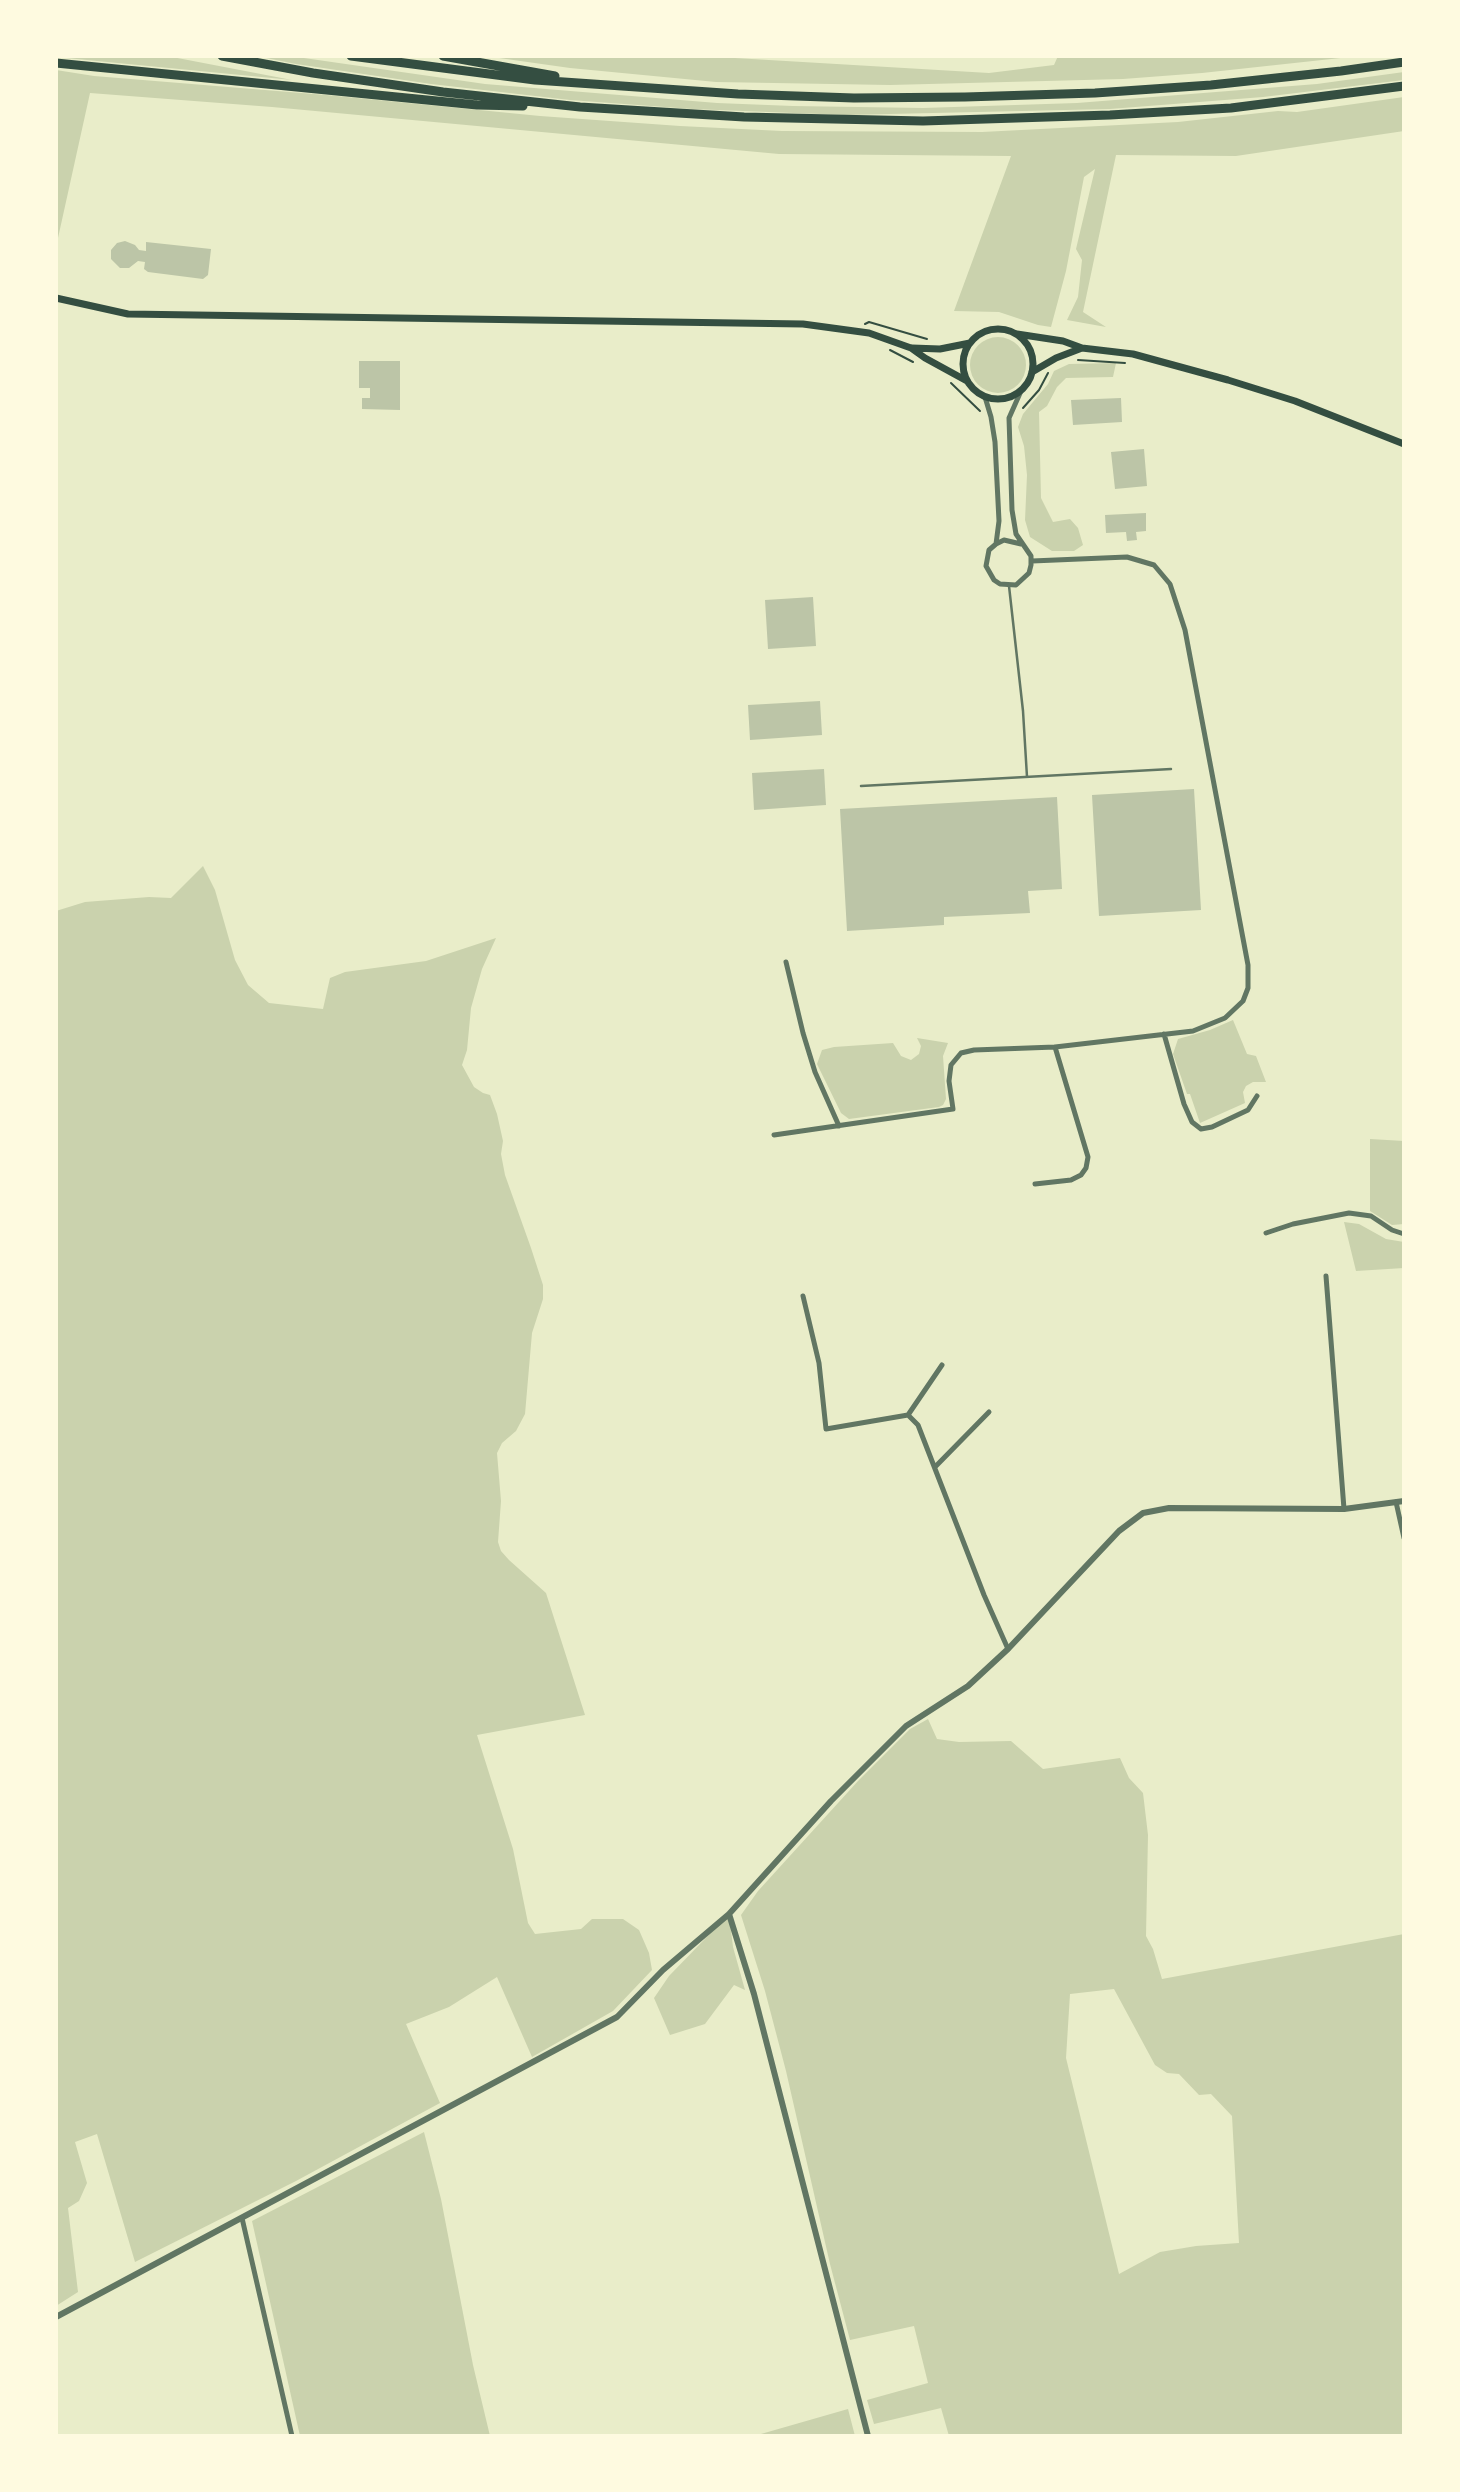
<!DOCTYPE html>
<html>
<head>
<meta charset="utf-8">
<style>
  body { margin:0 }
  #map { position:relative; width:1460px; height:2492px; overflow:hidden; background:#e9edc9; font-family:"Sofia Sans Condensed",sans-serif }
  canvas { display:block }
  .frame { position:absolute; inset:0; border:58px solid #fefae0; pointer-events:none }
</style>
</head>
<body>
<div id="map">
<canvas width="1460" height="2492"></canvas>
<div class="frame"></div>
</div>
<script>
const context = document.querySelector('canvas').getContext('2d');
context.lineJoin = 'round';
function paint(path, color) { context.fillStyle = color; context.fill(path, 'evenodd'); }
const shape = rows => new Path2D(rows.map(r => 'M' + r).join(''));
function strokePath(path, color, width, dash) { context.strokeStyle = color; context.lineWidth = width; context.lineCap = dash ? 'butt' : 'round'; context.setLineDash(dash || []); context.stroke(path); }
paint(shape([
  [56,56,167,56,292,80,56,57],
  [256,56,290,56,485,84,717,103,793,106,923,108,1077,103,1317,84,1404,72,1404,80,1263,97,1110,109,845,115,692,109,570,100,431,84,296,64],
  [485,56,701,56,989,73,1054,65,1058,56,1359,56,1202,73,1123,79,890,85,716,82,570,68],
  [56,70,94,76,326,95,540,116,680,126,782,131,982,132,1178,122,1278,111,1297,112,1404,97,1404,131,1236,156,1116,155,1083,312,1106,327,1067,320,1078,297,1082,260,1076,249,1095,169,1084,177,1066,271,1051,327,1038,325,999,312,954,311,1011,156,779,154,272,107,90,93,56,247],
  '970 365a28 28 0 1 1 56 0a28 28 0 1 1-56 0Z',
  [1116,363,1113,377,1066,378,1057,387,1047,406,1039,412,1041,498,1053,522,1070,519,1078,528,1083,545,1074,551,1052,551,1030,537,1025,520,1027,475,1024,446,1018,427,1023,414,1048,384,1054,371,1069,364],
  [203,866,215,890,235,960,248,985,269,1003,323,1009,330,978,345,972,426,961,496,938,482,969,471,1008,467,1050,462,1065,474,1087,483,1093,490,1095,497,1114,503,1141,501,1154,505,1175,531,1248,543,1285,543,1299,532,1333,525,1414,516,1431,502,1443,497,1453,501,1501,498,1542,501,1551,509,1560,546,1593,585,1715,477,1735,513,1849,528,1923,535,1934,581,1929,592,1919,623,1919,639,1930,649,1953,652,1970,613,2011,532,2057,497,1977,449,2007,406,2024,440,2103,296,2181,135,2262,97,2134,75,2142,87,2183,79,2201,68,2208,78,2292,56,2306,56,911,85,902,149,897,171,898],
  [1233,1020,1247,1054,1256,1056,1266,1082,1253,1082,1246,1086,1243,1092,1245,1103,1200,1123,1190,1094,1187,1094,1173,1054,1178,1039,1210,1030],
  [917,1038,948,1043,943,1056,946,1099,943,1105,939,1107,849,1119,841,1113,817,1064,822,1050,834,1047,893,1043,901,1056,911,1060,919,1054,921,1046],
  [1370,1139,1404,1141,1404,1224,1392,1225,1370,1211],
  [1344,1222,1359,1224,1386,1239,1404,1242,1404,1268,1356,1271],
  [928,1719,937,1739,959,1742,1011,1741,1043,1769,1120,1758,1129,1778,1143,1793,1148,1835,1146,1936,1153,1949,1162,1979,1404,1934,1404,2436,949,2436,941,2408,874,2424,867,2400,928,2383,914,2326,850,2340,830,2264,786,2071,765,1991,741,1915,758,1891,858,1781,910,1729],
  [1114,1989,1155,2065,1167,2073,1179,2074,1199,2095,1211,2094,1232,2116,1239,2243,1196,2246,1160,2252,1119,2274,1066,2058,1070,1994],
  [729,1914,733,1947,745,1990,734,1985,705,2024,670,2035,654,1998,669,1976],
  [424,2132,441,2199,473,2365,490,2436,300,2436,252,2221],
  [848,2409,855,2436,754,2436]
]), '#cad2ad');
paint(shape([
  [125,241,135,245,139,250,146,251,146,242,211,249,208,275,203,279,148,272,144,269,145,262,138,261,129,268,120,268,111,259,111,250,117,243],
  [359,361,400,361,400,410,362,409,362,398,370,398,370,388,359,388],
  [1121,398,1122,422,1073,425,1071,400],
  [1144,449,1147,486,1115,489,1111,452],
  [1146,513,1146,531,1136,532,1137,540,1127,541,1126,532,1106,533,1105,515],
  [813,597,816,646,768,649,765,600],
  [820,701,822,735,750,740,748,705],
  [824,769,826,805,754,810,752,773],
  [1194,789,1201,910,1099,916,1092,795],
  [1057,797,1062,889,1028,891,1030,913,944,917,944,925,847,931,840,809]
]), '#bcc5a7');
strokePath(shape([
  [865,324,869,322,927,339],
  [890,350,913,362],
  [1078,360,1125,363],
  [951,383,980,411],
  [1023,408,1039,390,1048,373]
]), '#344e41', 2);
strokePath(shape([
  [1009,586,1023,711,1027,777],
  [861,786,1171,769]
]), '#617663', 2.5);
strokePath(shape([
  [1021,391,1009,418,1012,510,1016,534,1031,556,1031,565,1029,573,1016,585,1000,584,994,580,986,566,989,550,996,544,1004,540,1021,544],
  [985,397,991,417,995,442,999,521,996,544],
  [786,962,803,1033,815,1072,839,1126],
  [1164,1034,1184,1104,1192,1122,1201,1129,1212,1127,1248,1110,1257,1096],
  [774,1135,953,1109,949,1081,951,1065,961,1053,974,1050,1055,1047,1193,1031,1225,1018,1243,1001,1248,988,1248,965,1185,630,1170,584,1154,565,1127,557,1032,561],
  [1035,1184,1071,1180,1081,1175,1086,1168,1088,1157,1055,1047],
  [1266,1233,1293,1224,1349,1213,1371,1216,1392,1230,1404,1234],
  [1326,1276,1344,1509],
  [803,1296,819,1363,826,1429,908,1415],
  [942,1365,908,1415,918,1425,984,1595,1008,1649],
  [935,1467,989,1412],
  [1396,1502,1404,1538],
  [242,2218,292,2436]
]), '#617663', 5);
strokePath(shape([
  [729,1914,754,1994,868,2436],
  [56,2317,617,2017,663,1970,729,1914,831,1801,906,1726,968,1686,1008,1649,1119,1531,1143,1513,1169,1508,1344,1509,1404,1501]
]), '#617663', 6);
strokePath(shape([
  [56,298,128,314,803,324,869,333,911,348,925,358,967,381],
  '963 364a35 35 0 1 1 70 0a35 35 0 1 1-70 0Z',
  [1017,334,1063,341,1082,348,1133,354,1228,380,1295,401,1404,444],
  [912,348,940,349,970,343],
  [1032,372,1056,358,1082,348]
]), '#344e41', 7);
strokePath(shape([
  [222,56,313,73,443,92,580,107,744,117,923,121,1110,115,1231,108,1404,86],
  [351,56,535,80,738,94,854,98,965,97,1095,93,1211,85,1341,71,1404,62],
  [443,56,555,76],
  [56,63,477,105,523,106]
]), '#344e41', 9);
</script>
</body>
</html>
